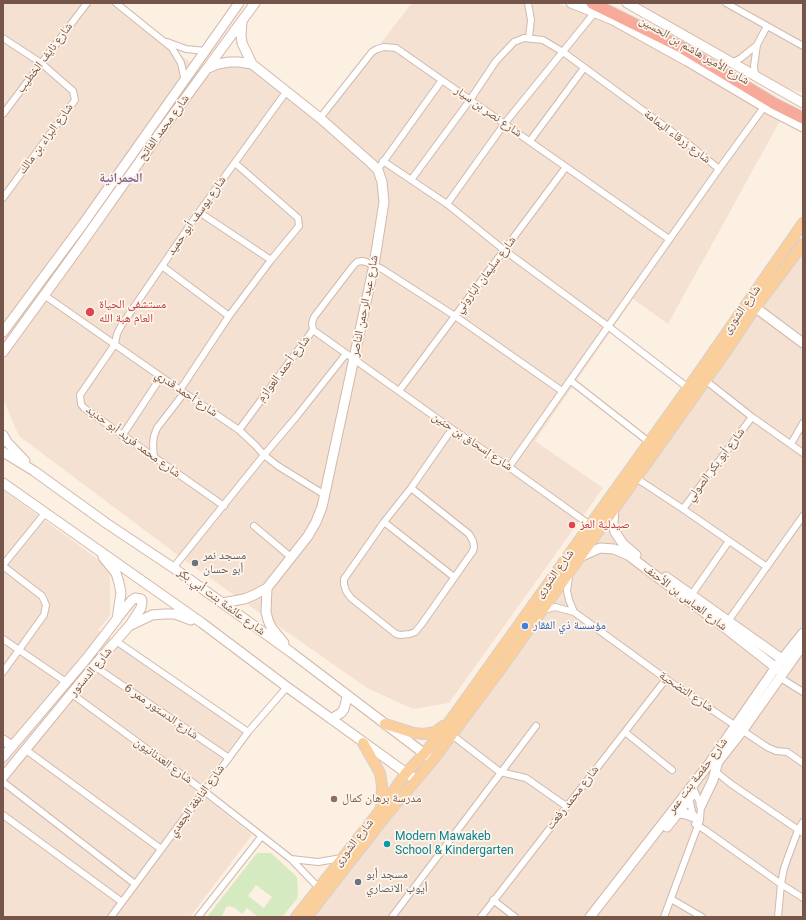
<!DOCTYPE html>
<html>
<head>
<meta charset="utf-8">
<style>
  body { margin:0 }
  #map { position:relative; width:806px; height:920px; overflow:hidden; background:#fcf0e3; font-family:Roboto,sans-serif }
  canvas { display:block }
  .frame { position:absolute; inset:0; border:4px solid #755549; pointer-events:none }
</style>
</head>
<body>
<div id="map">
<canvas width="806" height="920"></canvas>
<div class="frame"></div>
</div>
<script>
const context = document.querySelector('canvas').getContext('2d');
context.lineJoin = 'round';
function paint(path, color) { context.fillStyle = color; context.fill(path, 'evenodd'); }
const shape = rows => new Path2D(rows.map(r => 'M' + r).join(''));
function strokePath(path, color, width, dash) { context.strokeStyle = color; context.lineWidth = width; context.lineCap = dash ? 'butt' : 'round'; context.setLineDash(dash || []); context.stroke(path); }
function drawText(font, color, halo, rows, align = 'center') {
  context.font = font + ' Roboto,"Noto Naskh Arabic",sans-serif'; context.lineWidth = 3.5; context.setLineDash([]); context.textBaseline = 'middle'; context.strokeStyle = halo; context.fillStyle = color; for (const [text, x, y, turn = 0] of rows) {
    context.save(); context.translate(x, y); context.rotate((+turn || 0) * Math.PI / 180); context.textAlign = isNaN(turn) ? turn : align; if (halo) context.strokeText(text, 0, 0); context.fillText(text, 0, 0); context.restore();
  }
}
paint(shape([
  [3,3,112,3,208,76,227,65,250,67,321,120,412,3,555,3,601,16,781,119,668,324,633,299,535,441,603,488,449,703,413,709,367,688,187,562,19,436,3,399],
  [635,3,803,3,803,93,779,86],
  [803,250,803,917,303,917,450,721],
  [3,490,110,568,110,616,98,630,245,729,197,791,252,835,190,917,3,917]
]), '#f4e1d2');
paint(shape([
  [257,853,271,853,297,877,298,891,297,899,282,917,258,917,247,908,242,914,235,908,230,906,226,907,222,917,207,917],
  [256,885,272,897,264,908,248,896]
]), '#d6eac2');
const street = shape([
  [116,3,172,48,181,63,185,81],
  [528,3,531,20,529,37],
  [726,3,803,46],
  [3,38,41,63,73,91,75,100,3,198],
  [167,42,186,49,206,51],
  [732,63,741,58,757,45],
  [755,76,754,66,757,45,767,26],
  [3,114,87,3],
  [320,118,372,52,377,49,384,47,396,48,669,239],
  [530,141,584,68],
  [383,161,447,204,504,250,609,327,687,387],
  [381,165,442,80],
  [719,169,764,107],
  [411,180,470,100,496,61,514,42,524,38,543,40,563,52,686,142,719,169,509,467],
  [447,204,505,123,595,12],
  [199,212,271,260],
  [162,266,229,316],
  [44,295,180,390,239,430,255,445,264,455,278,466,325,495],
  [313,330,312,323,314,317,353,266,357,262,362,261,366,262,382,269,455,316,399,391],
  [705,380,752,417,803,453],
  [571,381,649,442],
  [180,390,229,316,271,260,299,226,298,218,235,163],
  [562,391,455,316,566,167],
  [239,430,313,330,452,429,509,467,590,525],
  [122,436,161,377],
  [791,444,803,423],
  [154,459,153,444,154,436,157,428,184,393],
  [636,478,683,509,767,567],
  [411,488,469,534,473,541,474,547,473,551,421,625,415,632,410,634,400,635,396,634,351,598,346,591,344,584,344,579,384,522,411,488,452,429],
  [224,506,84,408,81,404,80,395,115,344,117,334,121,326,199,212,286,92],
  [683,509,752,417],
  [384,522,454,577],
  [254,526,292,558],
  [3,565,46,512],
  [3,566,42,596,46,605,44,615,3,672],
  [173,568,264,455,297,416,346,354],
  [569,577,567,591,569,600,574,612],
  [690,597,729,541],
  [544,610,555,607,574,612,666,679,767,747,776,751,787,752,803,763],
  [726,624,803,516],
  [3,639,66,682],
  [116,641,248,732],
  [94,666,229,758],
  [779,677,803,692],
  [72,694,204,791,291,859,319,888],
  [625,732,672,770],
  [452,735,500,772,526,778,566,806],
  [26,750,161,849],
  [715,771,731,784,803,833],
  [3,782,135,884],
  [688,796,694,818],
  [3,815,122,902],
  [695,824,705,830,781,884,803,898],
  [291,859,318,862,342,858],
  [671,899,702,917],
  [493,900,515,917],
  [111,917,248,732,287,687],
  [198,917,261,837],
  [392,917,536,726],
  [481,917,666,679],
  [664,917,700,820,701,805,692,786],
  [778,917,781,884,784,868,798,830,803,822]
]);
const secondary = shape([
  [571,3,613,20,687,61,768,109,803,127],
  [627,3,803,103],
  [209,68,218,64,229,62,239,62,252,64],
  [756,308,803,343],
  [3,332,83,224,239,3],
  [3,352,77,250,159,134,255,3],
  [3,435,7,442,25,461],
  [3,452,34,471,106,523,175,569,292,653,430,758],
  [3,483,202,623,287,687,416,780],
  [614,508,613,522,615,532,623,544,636,555],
  [580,557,600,548,614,549,628,555,724,627,780,671],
  [666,577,786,662],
  [267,588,266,612,268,620,271,627,284,643],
  [222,603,244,599,254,595,267,588,308,536,316,522,322,507,374,265,384,202,382,182,378,170,371,163,320,118,252,64,242,43,241,35,242,22],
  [119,616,132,600,135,598,141,599,142,601,141,608,130,625],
  [331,719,341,713,344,709,347,697],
  [3,740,12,746],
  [3,757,87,658,117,619,121,593,119,583,116,573,103,557],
  [717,763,743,730,803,645],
  [3,777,94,666,129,626,152,615,164,614,175,614,191,620],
  [701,805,713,780,718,761],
  [679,813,686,814,694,817],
  [667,827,691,796],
  [590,917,709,764,776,667,803,633]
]);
const primary = shape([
  [385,724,414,733,424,734,435,732,443,726],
  [363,743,380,773,382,785,381,806],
  [296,917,378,813,406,773,424,754,450,721,693,381,803,223],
  [307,917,384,818,433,760,497,674,727,350,753,311,803,244]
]);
const highway = shape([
  [592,3,679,46,775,104,803,118]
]);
strokePath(street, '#d0b9ad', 8);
strokePath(secondary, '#d3b8aa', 11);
strokePath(primary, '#d8cfcc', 12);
strokePath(highway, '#d8cfcc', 13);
strokePath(street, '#fff', 6);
strokePath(secondary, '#fff', 9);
strokePath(primary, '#fbcf9c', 10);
strokePath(highway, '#f7aa9a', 11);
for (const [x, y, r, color] of [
  [90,312,5,"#e0444e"],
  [572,525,4,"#e0444e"],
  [195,563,4,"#6b7280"],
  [525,626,4,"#3f7fe0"],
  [334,799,4,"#8d6e63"],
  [387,844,4,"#0f9aa8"],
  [358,882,4,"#6b7280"]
]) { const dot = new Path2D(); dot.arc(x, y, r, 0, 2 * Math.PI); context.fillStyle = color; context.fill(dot); strokePath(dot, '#fff5ea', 1.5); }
drawText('12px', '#755549', '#fff5ea', [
  ["شارع الأمير هاشم بن الحسين",694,51,30],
  ["شارع نايف الخطيب",45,58,-53],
  ["شارع نصر بن سيار",488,112,35],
  ["شارع محمد الفاتح",164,128,-54],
  ["شارع زرقاء اليمامة",677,137,37],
  ["شارع البراء بن مالك",46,139,-54],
  ["شارع يوسف أبو حميد",197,216,-55],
  ["شارع سليمان الباروني",486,275,-53],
  ["شارع عبد الرحمن الناصر",365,306,-79],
  ["شارع الشورى",742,310,-55],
  ["شارع أحمد العوازم",284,369,-53],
  ["شارع أحمد قدري",186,394,34],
  ["شارع محمد فريد أبو حديد",133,442,36],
  ["شارع إسحاق بن حنين",472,442,34],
  ["شارع أبو بكر الصولي",716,465,-53],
  ["شارع الشورى",555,574,-54],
  ["شارع العباس بن الأحنف",685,598,37],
  ["شارع عائشة بنت أبي بكر",221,602,36],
  ["شارع الدستور",91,672,-50],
  ["شارع التضحية",686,692,34],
  ["شارع الدستور ممر 6",161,712,35],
  ["شارع العدنانيون",163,761,36],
  ["شارع حفصة بنت عمر",698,776,-53],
  ["شارع محمد رفعت",573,798,-52],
  ["شارع النابغة الجعدي",197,801,-54],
  ["شارع الشورى",354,843,-52]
]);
drawText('12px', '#be3a42', '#fff5ea', [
  ["مستشفى الحياة",99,305],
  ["العام هبة الله",99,319],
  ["صيدلية العز",580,525]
], 'left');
drawText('12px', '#5b616d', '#fff5ea', [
  ["مسجد نمر",203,556],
  ["أبو حسان",203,570],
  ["مسجد أبو",366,875],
  ["أيوب الانصاري",366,889]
], 'left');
drawText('12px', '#366cbe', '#fff5ea', [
  ["مؤسسة ذي الفقار",533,626]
], 'left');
drawText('12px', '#785e54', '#fff5ea', [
  ["مدرسة برهان كمال",342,799]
], 'left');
drawText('12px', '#0d838f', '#fff5ea', [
  ["Modern Mawakeb",395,837],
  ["School & Kindergarten",395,851]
], 'left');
drawText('bold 13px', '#826598', '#fff5ea', [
  ["الحمرانية",121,179]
]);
</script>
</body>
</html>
